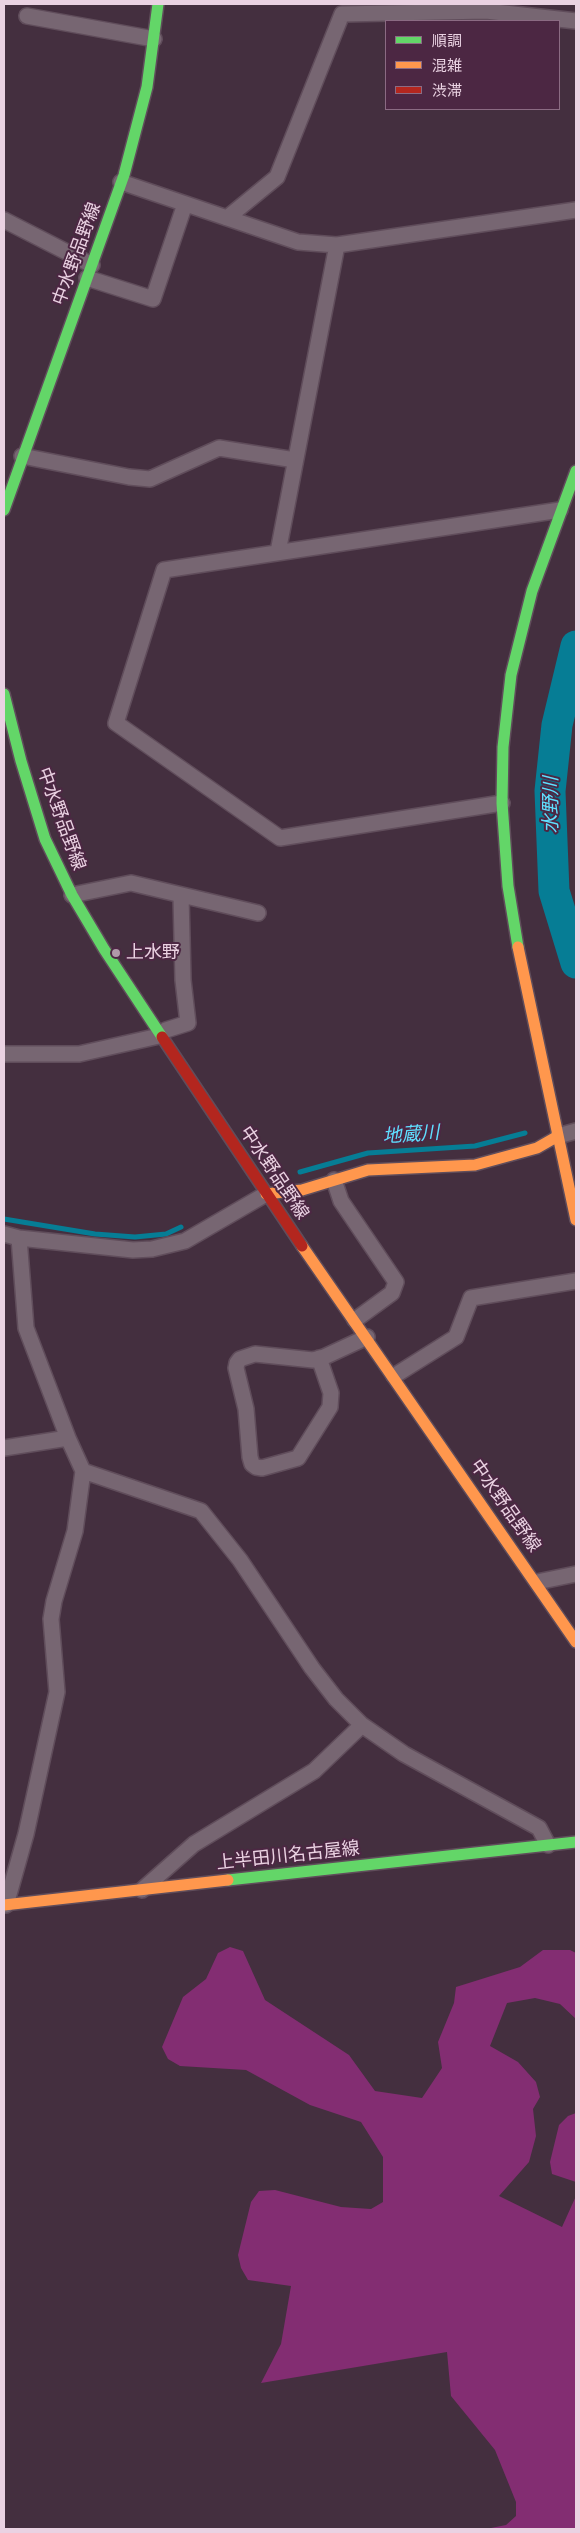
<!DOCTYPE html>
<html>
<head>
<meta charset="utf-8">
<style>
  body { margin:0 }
  #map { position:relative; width:580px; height:2533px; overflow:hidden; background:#442f3f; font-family:"IBM Plex Sans","Noto Sans JP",sans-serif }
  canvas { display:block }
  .frame { position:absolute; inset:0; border:5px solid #ead2e2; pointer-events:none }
  .legend { position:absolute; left:385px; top:20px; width:175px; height:90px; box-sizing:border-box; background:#4c2743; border:1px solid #8b6b83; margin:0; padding:6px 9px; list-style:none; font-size:15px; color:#ead2e2 }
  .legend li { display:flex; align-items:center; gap:10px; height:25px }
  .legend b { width:25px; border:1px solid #8b6b83 }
</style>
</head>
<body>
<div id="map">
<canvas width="580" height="2533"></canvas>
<div class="frame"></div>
<ul class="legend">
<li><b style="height:6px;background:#63d668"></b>順調</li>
<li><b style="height:6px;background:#ff974d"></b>混雑</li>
<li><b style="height:6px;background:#b3261e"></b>渋滞</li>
</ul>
</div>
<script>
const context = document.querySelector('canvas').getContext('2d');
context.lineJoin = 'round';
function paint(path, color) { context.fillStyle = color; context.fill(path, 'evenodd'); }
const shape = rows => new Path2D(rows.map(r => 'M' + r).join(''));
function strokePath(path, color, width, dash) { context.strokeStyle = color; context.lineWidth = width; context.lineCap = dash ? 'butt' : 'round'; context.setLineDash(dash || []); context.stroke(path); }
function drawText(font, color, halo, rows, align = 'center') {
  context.font = font + ' "IBM Plex Sans","Noto Sans JP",sans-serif'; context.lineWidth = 4; context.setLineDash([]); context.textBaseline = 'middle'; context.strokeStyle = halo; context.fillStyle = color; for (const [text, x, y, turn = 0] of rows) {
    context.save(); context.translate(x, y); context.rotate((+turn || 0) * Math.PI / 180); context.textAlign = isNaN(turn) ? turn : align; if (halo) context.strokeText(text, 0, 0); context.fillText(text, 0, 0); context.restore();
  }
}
paint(shape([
  [230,1947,243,1951,265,2000,349,2055,375,2091,422,2098,442,2068,438,2042,454,2003,456,1987,520,1967,543,1950,570,1950,576,1953,576,2019,560,2004,535,1998,507,2003,490,2046,518,2062,536,2082,540,2097,533,2109,536,2136,529,2162,499,2196,562,2227,576,2196,576,2529,486,2529,506,2525,516,2516,516,2502,495,2450,451,2396,447,2352,261,2383,281,2344,291,2286,248,2280,241,2268,238,2255,251,2202,259,2191,275,2190,341,2207,371,2209,383,2202,383,2157,361,2122,310,2105,246,2070,180,2066,168,2059,162,2047,183,1997,206,1979,218,1953],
  [576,2113,576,2182,552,2174,550,2162,559,2125,568,2116]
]), '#832d72');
strokePath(shape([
  [300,1172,368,1153,475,1146,525,1133],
  [4,1219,95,1234,135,1237,166,1234,181,1227]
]), '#067d95', 5);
strokePath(shape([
  [576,646,557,725,550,791,554,891,576,963]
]), '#067d95', 31);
const street = shape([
  [27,16,154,39],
  [121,182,298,242,337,245],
  [227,218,277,177,342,14,486,11,576,21],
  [4,220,92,265],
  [87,278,153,299,185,204],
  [22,456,129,477,150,479,219,448,295,460],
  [278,552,337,245,576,210],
  [502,803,280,838,116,723,164,570,560,510],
  [72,895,131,883,258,913],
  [4,1054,79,1054,159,1036,166,1030,188,1023,183,980,181,896],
  [558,1136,576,1131],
  [334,1180,341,1201,396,1282,392,1293,355,1320],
  [4,1234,19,1238,133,1250,152,1249,185,1241,266,1194],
  [319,1358,331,1393,330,1407,298,1458,262,1468,256,1467,252,1464,250,1457,246,1409,236,1368,237,1363,240,1359,255,1354,313,1360,324,1357,367,1337],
  [394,1376,456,1337,471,1298,576,1281],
  [4,1448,68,1438],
  [83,1471,201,1511,240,1560,312,1668,336,1699,362,1725,404,1754,539,1828,548,1845],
  [537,1582,576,1574],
  [142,1890,194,1844,314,1771,362,1725],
  [6,1905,26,1834,57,1692,51,1619,54,1601,75,1531,83,1471,68,1438,26,1328,19,1238]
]);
const fast = shape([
  [4,510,124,175,147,87,158,4],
  [4,694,21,761,45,839,72,895,104,949,162,1037],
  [518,947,508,886,502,803,503,747,511,675,532,591,576,471],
  [228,1880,576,1842]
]);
const slow = shape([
  [518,947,576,1220],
  [266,1194,302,1190,368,1170,475,1165,537,1148,558,1136],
  [302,1246,576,1642],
  [4,1905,228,1880]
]);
const jam = shape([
  [162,1037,302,1246]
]);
strokePath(street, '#604d5b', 18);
strokePath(fast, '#604d5b', 14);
strokePath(slow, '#604d5b', 14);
strokePath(jam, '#604d5b', 14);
strokePath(street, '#776672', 15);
strokePath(fast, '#63d668', 11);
strokePath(slow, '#ff974d', 11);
strokePath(jam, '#b3261e', 11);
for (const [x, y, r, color] of [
  [116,953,5,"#b099a9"]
]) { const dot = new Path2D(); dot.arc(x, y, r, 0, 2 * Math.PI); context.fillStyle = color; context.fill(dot); strokePath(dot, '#4c2743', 2); }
drawText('18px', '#ead2e2', '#4c2743', [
  ["中水野品野線",77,254,-70],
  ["中水野品野線",61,819,70],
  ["中水野品野線",274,1173,56],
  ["中水野品野線",505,1506,55],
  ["上半田川名古屋線",288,1856,-6]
]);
drawText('18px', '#ead2e2', '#4c2743', [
  ["上水野",126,953]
], 'left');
drawText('italic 19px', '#5fe0ff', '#4c2743', [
  ["水野川",552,805,-90],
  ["地蔵川",411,1135,-4]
]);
</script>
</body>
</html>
